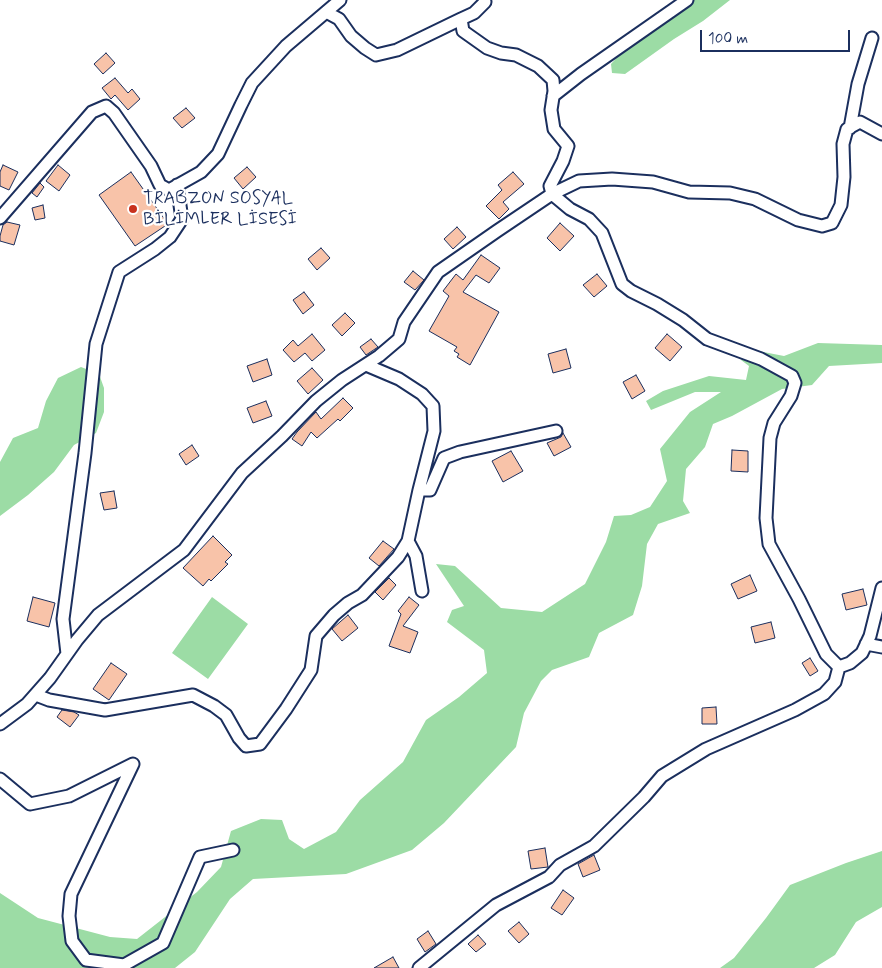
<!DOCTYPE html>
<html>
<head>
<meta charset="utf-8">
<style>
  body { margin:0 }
  #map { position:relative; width:882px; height:968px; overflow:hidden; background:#fff; font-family:Mynerve,sans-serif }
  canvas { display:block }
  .scale { position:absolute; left:700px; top:30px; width:150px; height:22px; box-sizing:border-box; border:2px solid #1b2f5e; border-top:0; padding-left:6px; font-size:15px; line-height:18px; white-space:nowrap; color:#1b2f5e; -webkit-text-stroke:4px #fff; paint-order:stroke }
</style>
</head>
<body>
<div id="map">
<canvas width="882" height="968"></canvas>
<div class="scale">100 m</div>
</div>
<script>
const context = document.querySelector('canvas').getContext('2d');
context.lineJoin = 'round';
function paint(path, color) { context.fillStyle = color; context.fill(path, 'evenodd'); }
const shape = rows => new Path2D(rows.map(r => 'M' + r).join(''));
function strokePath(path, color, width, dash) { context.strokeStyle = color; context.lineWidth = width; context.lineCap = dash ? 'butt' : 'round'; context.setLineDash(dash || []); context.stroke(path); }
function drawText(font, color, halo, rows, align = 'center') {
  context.font = font + ' Mynerve,sans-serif'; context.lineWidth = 4.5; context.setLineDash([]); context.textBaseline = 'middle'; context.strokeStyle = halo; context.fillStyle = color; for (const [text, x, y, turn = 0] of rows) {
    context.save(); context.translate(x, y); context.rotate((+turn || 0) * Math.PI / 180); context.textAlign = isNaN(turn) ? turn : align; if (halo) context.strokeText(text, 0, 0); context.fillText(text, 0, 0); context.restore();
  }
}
paint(shape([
  [690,0,730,0,703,21,674,39,625,74,612,73,611,64,622,52],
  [818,343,882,345,882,363,829,366,812,385,782,389,732,416,713,424,705,447,686,469,683,501,690,513,658,524,647,544,642,586,633,615,599,633,589,657,552,670,541,681,524,713,516,747,444,823,412,850,346,874,253,879,230,899,195,952,175,968,0,968,0,893,38,918,110,937,137,939,197,892,221,867,231,831,261,819,282,820,289,839,304,849,336,832,360,800,403,762,426,720,459,697,487,673,484,650,447,622,452,610,464,606,436,564,455,566,501,608,542,612,585,584,606,542,614,516,631,515,650,507,667,481,660,449,690,412,721,392,695,392,651,410,646,401,663,391,709,376,746,380,749,366,741,360,748,349,784,356],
  [81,367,99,374,104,388,104,412,96,433,74,445,54,472,28,495,0,516,0,462,13,438,38,428,46,401,58,378],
  [212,597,248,624,208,679,172,653],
  [882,851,882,907,856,922,835,955,814,968,720,968,734,958,766,918,790,885,846,863]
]), '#9cdca5');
const building = shape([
  [106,53,115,63,103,74,94,64,106,53],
  [115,78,128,93,132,89,140,99,128,110,115,95,111,99,102,88,115,78],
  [186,108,195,118,182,128,173,118,186,108],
  [3,165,18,172,9,190,0,186,0,172,3,165],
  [58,165,70,175,59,191,46,181,58,165],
  [247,167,256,177,243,189,234,178,247,167],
  [131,172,168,224,135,246,99,195,131,172],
  [513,172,524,184,503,202,509,209,499,219,486,206,502,190,498,185,513,172],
  [40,183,44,187,37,197,32,193,40,183],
  [43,205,45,218,35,220,32,208,43,205],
  [7,222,20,225,14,245,0,241,0,236,3,225,7,222],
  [560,223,574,236,560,251,547,238,560,223],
  [457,227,466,237,453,249,444,239,457,227],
  [321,248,330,258,317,270,308,259,321,248],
  [481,255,500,268,489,283,476,275,463,292,499,312,470,365,457,357,459,354,454,351,457,347,429,331,449,296,443,291,456,274,463,280,481,255],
  [413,271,424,280,415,290,404,282,413,271],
  [597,274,607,286,594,297,583,285,597,274],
  [304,292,314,305,303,314,293,300,304,292],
  [345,313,355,323,342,336,332,325,345,313],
  [312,334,325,350,312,361,305,353,294,362,283,350,293,340,298,346,312,334],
  [667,334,682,347,670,361,655,348,667,334],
  [371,339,378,347,366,355,360,347,371,339],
  [566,349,571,368,553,373,548,354,566,349],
  [267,359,272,375,253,382,247,366,267,359],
  [312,368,323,380,308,394,297,381,312,368],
  [636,375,645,391,632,399,623,382,636,375],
  [343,398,353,408,340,421,338,419,317,438,311,432,302,446,292,439,297,432,316,412,321,419,343,398],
  [266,401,272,416,253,423,247,408,266,401],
  [563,433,571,447,554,456,547,443,561,437,563,433],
  [192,445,199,456,186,465,179,454,192,445],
  [732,450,748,451,748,472,731,471,732,450],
  [511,451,523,471,503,482,492,461,511,451],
  [114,491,117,508,104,510,100,493,114,491],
  [213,536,232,555,225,562,228,564,211,581,209,579,203,586,183,568,213,536],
  [383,541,394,549,379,566,369,558,383,541],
  [750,575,757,591,738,599,731,584,750,575],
  [389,578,396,585,383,600,375,592,389,578],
  [863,589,867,605,846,610,842,594,863,589],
  [33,597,55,603,49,627,27,621,33,597],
  [409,597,419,605,403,626,418,632,410,653,389,646,401,614,398,611,409,597],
  [348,615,358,628,342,641,332,629,348,615],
  [771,622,775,638,755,643,751,627,771,622],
  [810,658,818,671,810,676,802,663,810,658],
  [111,663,127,674,109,700,93,689,111,663],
  [716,707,717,724,702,724,702,708,716,707],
  [62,710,74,712,79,715,70,727,57,717,62,710],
  [545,848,548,867,531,869,528,851,545,848],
  [594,855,600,870,583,877,578,864,594,855],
  [563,890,574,898,562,915,551,908,563,890],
  [519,922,529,934,519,943,508,931,519,922],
  [428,931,436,944,425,952,417,939,428,931],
  [478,935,486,944,476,952,468,944,478,935],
  [393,957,399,968,374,968,393,957]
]);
paint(building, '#f8c3a9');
strokePath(building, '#1b2f5e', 1);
const street = shape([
  [485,2,474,13,461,19,463,31,487,48,501,53,516,55,538,66,553,80,554,91,551,110,554,129,568,146,563,161,550,186,552,194,570,209,589,219,602,233,622,284,631,291,657,304,683,320,707,339,761,359,792,376,795,383,791,396,774,423,770,438,766,518,769,544,799,599,826,654,839,667],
  [326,12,340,0],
  [553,96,581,74,687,0],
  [850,128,858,84,872,38],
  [0,218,92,112,106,106,114,113,151,166,160,185,169,190,201,172,218,154,241,105,252,83,286,46,326,12,339,19,351,36,365,48,376,55,397,50,461,19],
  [419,490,430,490,444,458,460,452,556,431],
  [408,541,416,556,422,591],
  [866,644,882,647],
  [67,654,63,619,85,453,96,344,119,272,155,249,170,237,182,219,177,185],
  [36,695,49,700,105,710,193,695,214,706,226,715,239,738,246,746,260,744,286,709,311,670,316,636,334,615,348,603,362,595,398,557,408,541,419,490,434,431,433,406,422,394,399,379,366,365],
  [0,724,27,704,50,678,77,640,98,615,184,550,242,473,282,436,316,401,342,380,379,356,399,339,404,322,438,272,497,231,552,194,579,181,612,179,653,182,689,192,730,193,755,199,798,220,822,226,832,223,841,205,844,177,843,144,847,129,860,122,882,134],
  [0,779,30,804,69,796,133,764,71,894,69,916,72,941,86,960,124,965,163,943,200,857,233,850],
  [419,968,496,905,549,877,560,865,594,846,644,797,662,776,706,749,795,710,824,694,835,682,839,667,850,663,862,653,870,636,882,588]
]);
strokePath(street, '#1b2f5e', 15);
strokePath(street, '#fff', 11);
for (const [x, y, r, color] of [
  [133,209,5,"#c8321e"]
]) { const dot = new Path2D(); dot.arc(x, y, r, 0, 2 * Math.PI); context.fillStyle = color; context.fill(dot); strokePath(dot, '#fff', 2); }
drawText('18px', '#1b2f5e', '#fff', [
  ["TRABZON SOSYAL",143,199],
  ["BİLİMLER LİSESİ",143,220]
], 'left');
</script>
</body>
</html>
